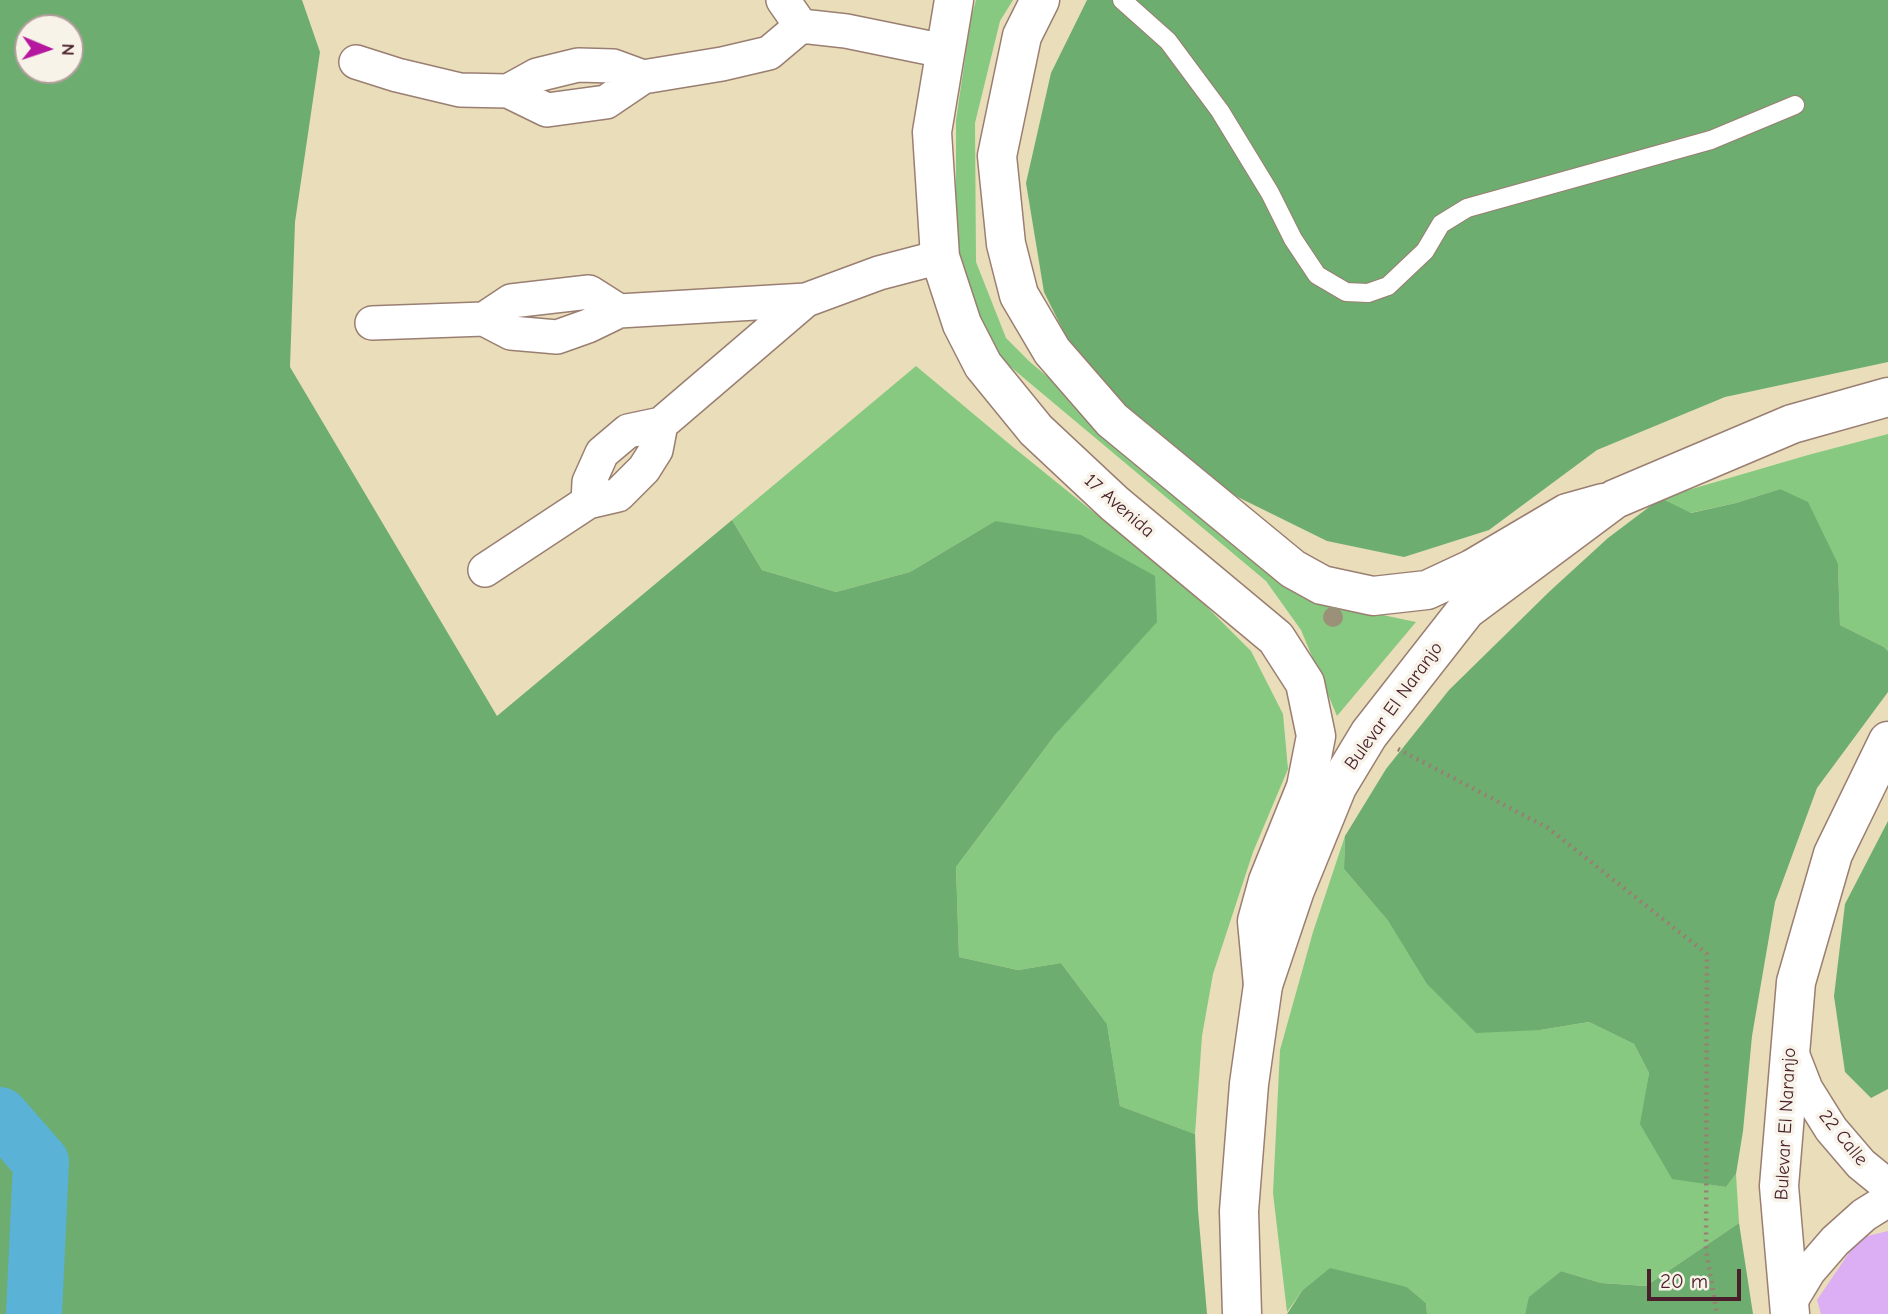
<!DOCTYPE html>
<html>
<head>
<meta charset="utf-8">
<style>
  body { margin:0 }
  #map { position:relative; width:1888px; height:1314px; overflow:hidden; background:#e9deb9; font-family:"Comic Neue",sans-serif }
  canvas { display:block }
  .north { position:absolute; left:14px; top:14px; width:70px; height:70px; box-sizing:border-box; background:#f7f3e8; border:2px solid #b29e9c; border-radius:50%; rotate:92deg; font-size:19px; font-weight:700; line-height:28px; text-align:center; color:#4a1f2b }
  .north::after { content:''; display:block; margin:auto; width:24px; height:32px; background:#b5179e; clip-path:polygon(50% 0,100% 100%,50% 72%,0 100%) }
  .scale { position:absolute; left:1647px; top:1269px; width:94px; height:32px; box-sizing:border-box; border:4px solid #4a1f2b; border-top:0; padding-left:9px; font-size:21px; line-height:24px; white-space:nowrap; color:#4a1f2b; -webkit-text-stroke:5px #f7f3e8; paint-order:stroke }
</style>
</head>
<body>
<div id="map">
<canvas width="1888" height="1314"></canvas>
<div class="north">N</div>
<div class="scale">20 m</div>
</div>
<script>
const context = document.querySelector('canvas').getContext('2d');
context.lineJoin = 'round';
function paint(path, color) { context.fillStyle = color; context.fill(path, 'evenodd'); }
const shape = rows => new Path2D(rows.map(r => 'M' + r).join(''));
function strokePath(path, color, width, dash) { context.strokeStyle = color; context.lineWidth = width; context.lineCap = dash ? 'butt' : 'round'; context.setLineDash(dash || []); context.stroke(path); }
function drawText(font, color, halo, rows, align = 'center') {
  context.font = font + ' "Comic Neue",sans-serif'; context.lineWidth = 7; context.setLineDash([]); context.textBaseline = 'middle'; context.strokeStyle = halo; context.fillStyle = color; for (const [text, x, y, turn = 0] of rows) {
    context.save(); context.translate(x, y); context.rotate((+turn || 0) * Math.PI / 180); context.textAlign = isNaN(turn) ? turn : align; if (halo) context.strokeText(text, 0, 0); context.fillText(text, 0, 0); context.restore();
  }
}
paint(shape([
  [976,0,1013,0,1000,21,975,123,976,262,1006,338,1030,362,1112,431,1335,605,1416,622,1337,716,1301,630,1266,581,994,353,956,271,956,120,971,18],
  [916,366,1013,447,1191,591,1251,651,1283,714,1288,769,1253,852,1213,974,1202,1036,1195,1134,1120,1106,1107,1024,1061,963,1018,970,959,957,956,867,1055,735,1156,622,995,521,910,572,836,592,762,570,732,520],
  [1888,434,1888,651,1884,647,1840,625,1838,564,1780,489,1736,503,1690,513,1661,498,1808,455],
  [1345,836,1344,869,1389,922,1540,1030,1589,1022,1634,1044,1649,1073,1641,1124,1672,1178,1726,1187,1736,1174,1739,1223,1646,1286,1601,1283,1561,1271,1530,1297,1525,1314,1427,1314,1426,1303,1407,1287,1390,1284,1302,1291,1287,1312,1273,1193,1280,1050,1313,932]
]), '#87c981');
paint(shape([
  [0,0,302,0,320,52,295,222,290,367,497,716,732,520,762,570,836,592,910,572,995,521,1081,535,1155,576,1157,622,1055,735,956,867,959,957,1018,970,1061,963,1107,1024,1120,1106,1195,1134,1198,1210,1207,1314,0,1314],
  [28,28,70,28,70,70,28,70],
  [1087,0,1888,0,1888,362,1725,397,1597,450,1489,530,1404,557,1327,541,1191,474,1099,403,1044,292,1026,183,1051,73],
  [1780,489,1808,502,1838,564,1840,625,1884,647,1888,651,1888,692,1817,788,1775,902,1752,1036,1743,1131,1736,1174,1726,1187,1672,1179,1640,1124,1649,1073,1634,1044,1589,1022,1540,1030,1476,1033,1427,984,1389,922,1344,869,1345,836,1386,769,1449,690,1550,591,1608,538,1661,498,1691,513,1736,503],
  [1888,821,1888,1089,1871,1098,1845,1072,1834,996,1845,904],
  [1739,1223,1753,1314,1525,1314,1529,1297,1561,1271,1601,1283,1646,1286],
  [1330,1268,1407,1287,1426,1303,1427,1314,1287,1314,1302,1291]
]), '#6dad6f');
strokePath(shape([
  [0,1115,41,1162,34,1314]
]), '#5ab2d7', 56);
paint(shape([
  [1888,1231,1888,1314,1821,1314,1817,1300,1859,1238]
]), '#dcaef3');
const lane = shape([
  [1122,0,1168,41,1220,111,1270,193,1293,239,1317,275,1346,292,1368,293,1388,286,1425,251,1441,224,1467,208,1711,140,1795,105]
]);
const street = shape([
  [783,0,801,26],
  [356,62,397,75,460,90,508,91,547,110,606,102,643,77,722,64,769,53,801,26,846,31,944,51],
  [508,91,537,75,578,65,613,66,643,77],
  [484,319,511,301,589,292,619,311],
  [372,323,484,319,511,333,557,337,588,326,619,311,806,300,879,273,940,257],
  [588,502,589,482,602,453,628,431,661,424,806,300],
  [485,570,588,502,618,495,644,469,656,450,661,424],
  [1790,1048,1806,1089,1831,1129,1861,1164,1888,1186],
  [1789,1304,1809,1271,1835,1241,1864,1215,1888,1200]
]);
const secondary = shape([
  [954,0,932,132,940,257,962,324,983,365,1036,430,1114,503,1276,638,1305,683,1316,736,1306,787,1268,881,1257,921,1263,985],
  [1040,0,1022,36,997,156,1006,244,1019,295,1052,351,1112,420,1293,569,1322,585,1373,596,1427,590,1472,569,1567,513,1603,503]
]);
const primary = shape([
  [1242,1314,1239,1211,1249,1084,1263,985,1295,890,1337,787,1369,734,1466,610,1615,499,1792,424,1888,397],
  [1790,1314,1779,1186,1796,982,1833,854,1888,741]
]);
strokePath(lane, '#9a7e72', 20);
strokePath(street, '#9a7e72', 36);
strokePath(secondary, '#9a7e72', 41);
strokePath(primary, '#9a7e72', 41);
strokePath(shape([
  [1398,749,1548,828,1707,954,1706,1250,1717,1314]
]), '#9a7e72', 4.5, [2, 5]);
strokePath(lane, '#fff', 18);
strokePath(street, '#fff', 33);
strokePath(secondary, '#fff', 38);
strokePath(primary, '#fff', 38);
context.fillStyle = '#9b9179';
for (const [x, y] of [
  [1333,617]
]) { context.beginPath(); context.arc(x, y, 10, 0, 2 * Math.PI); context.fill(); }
drawText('19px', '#4a1f2b', '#f7f3e8', [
  ["17 Avenida",1119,506,41],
  ["Bulevar El Naranjo",1394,706,-54],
  ["Bulevar El Naranjo",1786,1124,-87],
  ["22 Calle",1843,1138,51]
]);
</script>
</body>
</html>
